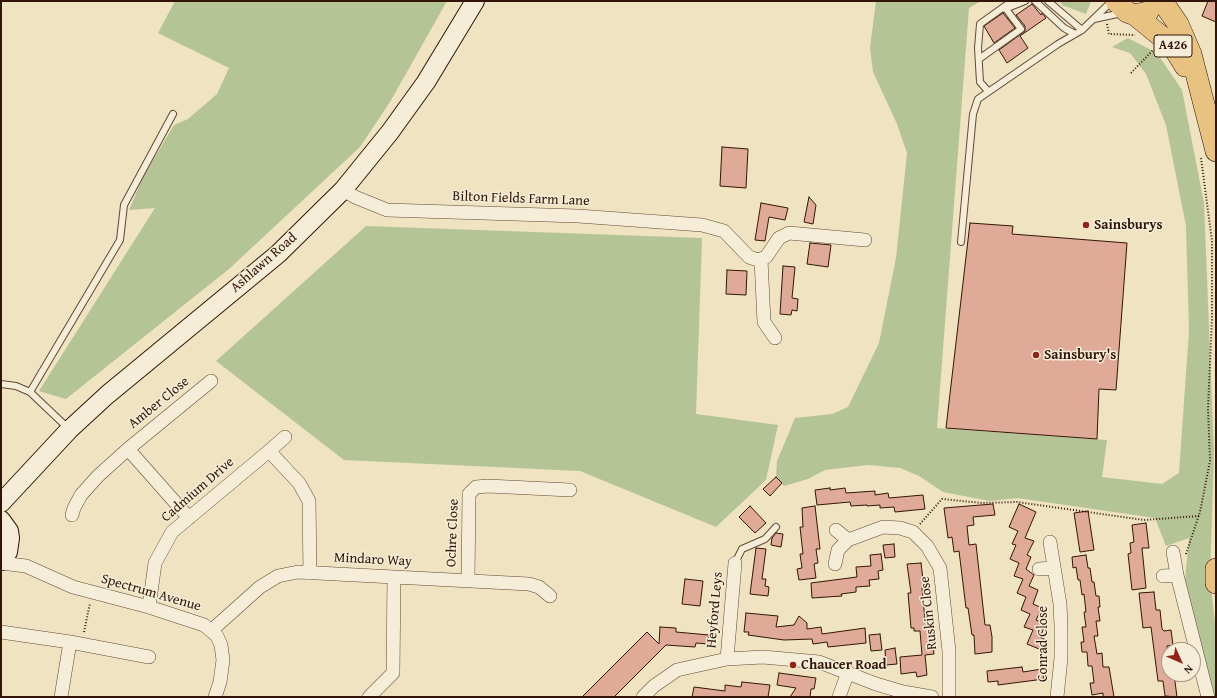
<!DOCTYPE html>
<html>
<head>
<meta charset="utf-8">
<style>
  body { margin:0 }
  #map { position:relative; width:1217px; height:698px; overflow:hidden; background:#efe3c1; font-family:"Gentium Book Plus",serif }
  canvas { display:block }
  .frame { position:absolute; inset:0; border:2px solid #331507; pointer-events:none }
  .north { position:absolute; left:1161px; top:642px; width:40px; height:40px; box-sizing:border-box; background:#f5edd7; border:1px solid #a79784; border-radius:50%; rotate:135deg; font-size:11px; font-weight:700; line-height:16px; text-align:center; color:#331507 }
  .north::after { content:''; display:block; margin:auto; width:14px; height:18px; background:#8f2418; clip-path:polygon(50% 0,100% 100%,50% 72%,0 100%) }
</style>
</head>
<body>
<div id="map">
<canvas width="1217" height="698"></canvas>
<div class="frame"></div>
<div class="north">N</div>
</div>
<script>
const context = document.querySelector('canvas').getContext('2d');
context.lineJoin = 'round';
function paint(path, color) { context.fillStyle = color; context.fill(path, 'evenodd'); }
const shape = rows => new Path2D(rows.map(r => 'M' + r).join(''));
function strokePath(path, color, width, dash) { context.strokeStyle = color; context.lineWidth = width; context.lineCap = dash ? 'butt' : 'round'; context.setLineDash(dash || []); context.stroke(path); }
function drawText(font, color, halo, rows, align = 'center') {
  context.font = font + ' "Gentium Book Plus",serif'; context.lineWidth = 3; context.setLineDash([]); context.textBaseline = 'middle'; context.strokeStyle = halo; context.fillStyle = color; for (const [text, x, y, turn = 0] of rows) {
    context.save(); context.translate(x, y); context.rotate((+turn || 0) * Math.PI / 180); context.textAlign = isNaN(turn) ? turn : align; if (halo) context.strokeText(text, 0, 0); context.fillText(text, 0, 0); context.restore();
  }
}
paint(shape([
  [175,1,447,1,390,102,360,147,229,269,66,399,39,391,155,208,129,210,143,177,174,125,188,119,217,94,229,68,158,33],
  [876,1,981,1,969,8,937,428,1107,440,1102,477,1162,484,1179,473,1189,331,1186,226,1166,125,1146,74,1130,53,1112,47,1128,38,1157,53,1182,90,1204,203,1214,452,1210,579,1216,633,1216,697,1213,697,1185,580,1189,538,1166,546,1155,518,1017,498,990,501,943,492,919,476,900,468,868,465,825,470,808,479,784,486,776,477,777,461,795,418,832,414,848,407,879,343,896,258,907,153,897,124,873,72,870,48],
  [1060,1,1091,1,1086,14,1062,5],
  [366,226,702,238,696,414,778,425,766,480,716,527,580,471,344,460,216,361]
]), '#b5c496');
const building = shape([
  [1208,1,1216,1,1216,22,1202,16,1208,1],
  [1032,4,1041,15,1042,13,1046,18,1020,36,1028,48,1007,63,999,50,1025,31,1025,26,1016,15,1032,4],
  [1003,13,1015,28,994,43,984,26,1003,13],
  [722,147,748,149,746,188,720,186,722,147],
  [809,197,816,205,813,224,804,222,809,197],
  [761,203,788,208,785,220,769,217,765,241,755,240,761,203],
  [970,223,1013,226,1012,234,1127,243,1116,390,1099,389,1097,439,946,428,970,223],
  [810,243,831,245,828,267,807,264,810,243],
  [783,266,795,267,792,298,798,299,797,311,792,310,791,315,780,314,783,266],
  [727,270,747,271,746,295,726,294,727,270],
  [776,477,782,483,770,496,763,489,776,477],
  [830,488,830,490,845,488,846,493,875,491,875,495,888,493,889,498,923,495,925,509,895,512,894,507,880,508,880,505,867,506,867,505,851,506,850,502,817,505,815,490,830,488],
  [993,504,995,515,973,517,974,525,967,526,969,545,976,544,985,625,990,625,992,637,992,652,975,654,974,635,972,635,968,608,966,608,959,551,954,552,952,537,948,538,944,508,993,504],
  [1019,504,1036,512,1025,538,1034,541,1027,555,1031,557,1026,569,1034,575,1029,586,1038,590,1033,604,1042,608,1036,620,1046,624,1040,637,1048,641,1044,651,1027,644,1033,630,1024,627,1030,614,1021,610,1026,597,1017,593,1023,579,1014,576,1019,563,1010,559,1016,545,1012,544,1018,531,1009,527,1019,504],
  [750,506,766,523,755,533,739,517,750,506],
  [815,506,820,549,816,549,818,563,814,564,816,578,799,580,797,569,802,568,800,554,803,554,800,527,803,527,802,508,815,506],
  [1088,511,1094,550,1080,552,1074,513,1088,511],
  [1146,523,1149,548,1142,548,1146,588,1132,590,1128,554,1131,553,1130,543,1134,542,1132,525,1146,523],
  [776,533,783,534,781,547,771,545,772,538,776,533],
  [894,544,895,557,885,558,883,545,894,544],
  [756,548,766,549,762,579,766,579,765,586,769,587,768,596,750,594,756,548],
  [881,554,883,570,878,571,879,579,869,580,870,586,856,587,856,592,841,594,842,596,812,598,811,583,857,577,856,567,871,566,870,555,881,554],
  [1086,555,1088,568,1090,568,1092,582,1094,582,1096,596,1099,596,1100,607,1098,607,1100,621,1096,621,1098,636,1094,636,1097,654,1102,653,1103,667,1109,667,1114,697,1103,697,1103,693,1092,695,1090,683,1094,683,1092,666,1088,666,1087,652,1082,652,1081,642,1084,642,1082,627,1086,627,1084,612,1086,612,1084,594,1082,595,1080,580,1078,580,1076,567,1073,568,1072,557,1086,555],
  [921,563,924,588,922,588,925,620,928,620,929,634,932,634,934,654,925,655,927,675,917,677,916,672,901,674,900,657,922,655,920,631,914,631,914,628,911,628,908,593,911,593,907,564,921,563],
  [685,579,703,581,700,606,682,604,685,579],
  [1154,592,1156,610,1160,610,1162,629,1164,631,1171,630,1173,645,1167,646,1169,674,1174,674,1177,697,1165,696,1163,681,1158,681,1151,627,1143,628,1139,593,1154,592],
  [746,613,778,616,776,627,794,625,799,616,807,623,807,629,821,627,822,634,865,628,866,643,828,647,827,642,813,644,812,639,784,640,748,635,749,632,744,632,746,613],
  [660,627,676,628,676,632,709,635,708,644,696,643,695,647,666,645,614,697,582,697,647,632,659,644,660,627],
  [880,634,882,650,871,651,869,635,880,634],
  [895,648,897,664,886,665,885,650,895,648],
  [1022,667,1023,672,1042,669,1044,679,998,685,998,681,988,682,987,671,1022,667],
  [779,673,816,678,814,689,811,689,810,697,790,697,796,688,777,685,779,673],
  [742,682,770,685,768,697,692,697,694,687,725,691,725,685,741,687,742,682]
]);
paint(building, '#e0aa98');
strokePath(building, '#331507', 1);
const service = shape([
  [1035,1,1064,28,1075,34],
  [1048,1,1082,30],
  [1005,9,1025,1],
  [1094,19,1122,13],
  [979,59,1021,29,1006,9],
  [988,91,980,82,978,48,980,24,1012,1],
  [961,242,973,114,978,99,1058,44,1082,30,1112,1],
  [1,384,16,386,30,392,69,429],
  [30,392,120,240,124,205,173,114],
  [735,563,742,549,765,539,776,527]
]);
const minor = shape([
  [343,190,355,197,387,210,578,216,702,225,724,231,749,257,758,260,766,257,779,238,789,233,865,240],
  [761,259,764,322,775,338],
  [269,451,285,437],
  [72,515,74,508,81,495,98,476,128,449],
  [189,518,128,449,211,381],
  [836,530,848,540],
  [1050,542,1060,604,1061,626,1061,658,1057,697],
  [1173,552,1177,575,1208,697],
  [1,563,26,566,73,587,149,607,204,625,217,636,221,645,223,660,220,682,215,697],
  [835,564,838,550,848,540,883,527,900,528,913,532,927,546,940,568,949,651,949,697],
  [1039,569,1053,568],
  [1163,576,1177,575],
  [468,581,469,494,476,487,488,486,570,490],
  [149,607,155,563,172,532,269,451,299,483,309,501,310,573],
  [212,630,260,587,278,576,298,572,529,584,539,587,550,596],
  [1,632,70,642],
  [727,659,735,563],
  [61,697,70,642,149,657],
  [369,697,393,673,394,577],
  [643,697,654,686,677,670,727,659,763,657,819,662,876,684,903,692,932,697],
  [839,697,848,672]
]);
const secondary = shape([
  [1,503,69,430,107,395,278,254,343,190,390,132,426,82,475,1],
  [1,520,9,531,10,538,8,552,1,561]
]);
const trunk = shape([
  [1116,1,1127,12,1135,15,1148,12],
  [1162,1,1178,24,1191,54,1216,151],
  [1135,15,1172,45,1185,66],
  [1216,569,1216,583]
]);
strokePath(service, '#624836', 8);
strokePath(minor, '#624836', 14);
strokePath(secondary, '#331507', 20);
strokePath(trunk, '#331507', 22);
strokePath(shape([
  [1107,24,1109,34,1135,35],
  [1131,73,1153,50],
  [920,524,942,499,982,503,1017,502,1144,520,1199,516],
  [1186,554,1200,512,1210,461,1208,409,1212,318,1212,241,1201,158],
  [84,632,90,603]
]), '#331507', 2, [1, 2]);
strokePath(service, '#f5edd7', 6);
strokePath(minor, '#f5edd7', 13);
strokePath(secondary, '#f5edd7', 18);
strokePath(trunk, '#e8c280', 21);
for (const [x, y, r, color] of [
  [1086,225,4,"#8f2418"],
  [1036,355,4,"#8f2418"],
  [793,665,4,"#8f2418"]
]) { const dot = new Path2D(); dot.arc(x, y, r, 0, 2 * Math.PI); context.fillStyle = color; context.fill(dot); strokePath(dot, '#f5edd7', 1.5); }
for (const [x, y, w] of [
  [1173,46,38]
]) { const box = new Path2D(); box.roundRect(x - w / 2, y - 11, w, 22, 3); context.fillStyle = '#f5edd7'; context.fill(box); strokePath(box, '#331507', 1); }
drawText('bold 13px', '#331507', null, [
  ["A426",1173,46]
]);
drawText('14px', '#331507', '#f5edd7', [
  ["Bilton Fields Farm Lane",521,199,2],
  ["Ashlawn Road",264,263,-41],
  ["Amber Close",159,403,-39],
  ["Cadmium Drive",198,490,-41],
  ["Ochre Close",453,533,-88],
  ["Mindaro Way",373,560,3],
  ["Spectrum Avenue",151,593,16],
  ["Heyford Leys",715,610,-85],
  ["Ruskin Close",929,613,-96],
  ["Conrad Close",1043,644,-90]
]);
drawText('bold 14px', '#331507', '#f5edd7', [
  ["Sainsburys",1094,225],
  ["Sainsbury's",1044,355],
  ["Chaucer Road",801,665]
], 'left');
</script>
</body>
</html>
